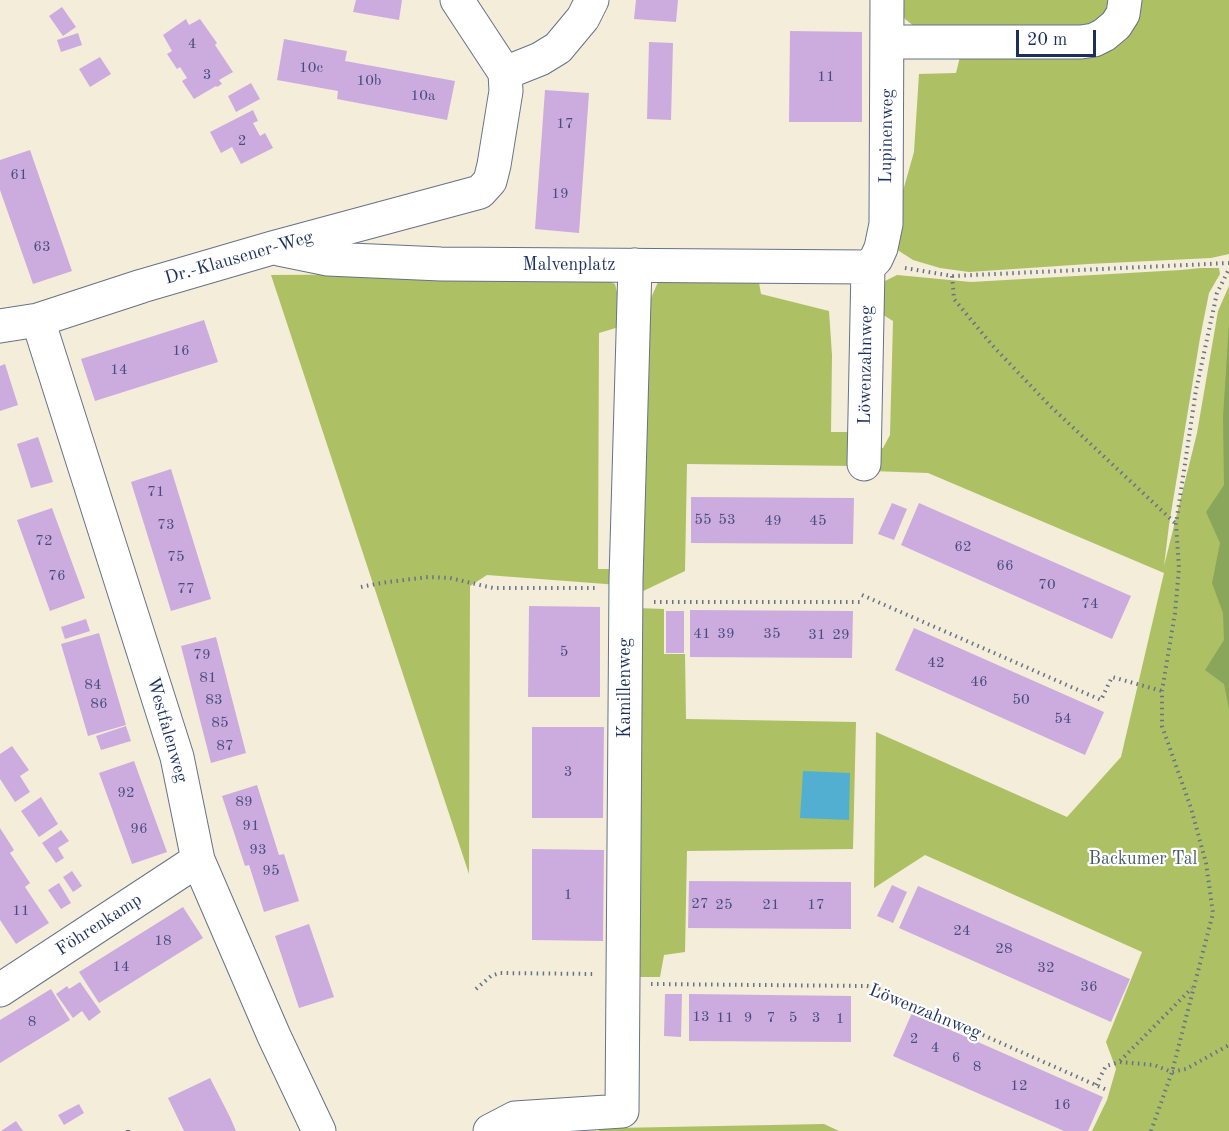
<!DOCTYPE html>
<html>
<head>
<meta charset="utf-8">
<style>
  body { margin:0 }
  #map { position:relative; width:1229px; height:1131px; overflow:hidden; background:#f3edd9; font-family:"Old Standard TT",serif }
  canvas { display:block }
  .scale { position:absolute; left:1016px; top:30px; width:80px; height:27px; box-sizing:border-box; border:3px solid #1b2f5e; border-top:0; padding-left:8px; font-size:18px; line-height:21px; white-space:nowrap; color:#1b2f5e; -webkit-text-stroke:4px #fff; paint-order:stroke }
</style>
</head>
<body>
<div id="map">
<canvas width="1229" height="1131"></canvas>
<div class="scale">20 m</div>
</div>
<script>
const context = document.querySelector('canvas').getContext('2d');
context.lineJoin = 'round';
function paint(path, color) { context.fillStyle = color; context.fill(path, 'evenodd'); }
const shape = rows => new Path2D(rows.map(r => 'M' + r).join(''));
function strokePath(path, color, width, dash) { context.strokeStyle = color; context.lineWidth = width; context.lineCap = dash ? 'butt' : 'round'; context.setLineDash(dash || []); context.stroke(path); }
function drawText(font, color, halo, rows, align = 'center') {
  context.font = font + ' "Old Standard TT",serif'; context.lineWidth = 4.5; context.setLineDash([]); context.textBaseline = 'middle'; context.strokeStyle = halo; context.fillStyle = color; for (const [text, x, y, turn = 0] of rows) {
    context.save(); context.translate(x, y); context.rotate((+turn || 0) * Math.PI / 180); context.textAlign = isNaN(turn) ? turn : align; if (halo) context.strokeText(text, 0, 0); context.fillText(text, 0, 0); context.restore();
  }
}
paint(shape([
  [898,0,1117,0,1098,31,915,27,905,19,899,8],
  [1132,0,1229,0,1229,254,1211,258,1088,264,969,272,940,268,913,260,896,249,897,212,914,152,919,74,956,73,961,53,1100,47],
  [1201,268,1219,268,1220,274,1209,293,1200,338,1169,525,1164,566,1197,433,1218,311,1229,286,1229,1131,1092,1131,1107,1100,1116,1069,1106,1042,1142,952,925,855,874,888,876,732,1067,817,1121,757,1164,573,928,473,872,471,873,447,883,448,890,435,893,321,880,313,879,299,885,281,897,275,971,282,1181,270],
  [591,273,615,284,622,312,619,327,599,333,598,569,617,569,619,585,487,575,470,586,469,874,271,275],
  [758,277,761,294,829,311,832,355,831,432,856,432,856,466,687,464,685,571,637,594,647,307,658,282],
  [636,608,664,609,664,654,685,654,686,719,856,722,853,849,687,851,685,952,664,955,660,977,635,977],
  [824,1124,839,1131,599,1131,599,1129,615,1128]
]), '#adc064');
paint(shape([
  [1229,323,1229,709,1224,684,1205,670,1224,640,1223,613,1212,583,1220,543,1206,512,1224,485,1223,417]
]), '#8aa65a');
paint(shape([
  [803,771,850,773,849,820,800,818]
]), '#52afd1');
paint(shape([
  [356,0,402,0,399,20,353,12],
  [636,0,678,0,676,22,634,19],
  [62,7,76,27,63,36,49,16],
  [186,19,189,25,200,19,217,43,215,45,233,72,219,80,222,84,217,87,216,86,194,99,182,81,187,78,180,67,177,69,167,54,172,51,163,35],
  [790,31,862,32,862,122,789,122],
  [78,33,82,45,61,52,57,40],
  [284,39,347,51,345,61,455,81,447,120,337,99,338,91,277,80],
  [649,42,673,43,671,120,647,119],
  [100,57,111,74,90,87,79,69],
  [251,83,260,99,236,112,228,96],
  [545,90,589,93,579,233,535,229],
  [253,110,258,121,253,123,260,136,265,133,273,148,241,164,232,147,221,153,210,132],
  [30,150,72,271,33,284,0,190,0,160],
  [204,320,218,362,95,401,81,359],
  [5,364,18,405,0,411,0,366],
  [38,437,53,482,31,488,17,444],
  [171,469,211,599,171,611,131,482],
  [691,497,854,498,853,544,691,543],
  [892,503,907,509,894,540,878,534],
  [919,503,1131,596,1112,639,901,545],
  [52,508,85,598,50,611,17,520],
  [529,606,600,607,600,697,528,697],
  [690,610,853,611,852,658,690,657],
  [666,611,684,611,684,653,666,653],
  [86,619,90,631,65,639,61,627],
  [914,628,1104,712,1085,755,895,670],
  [99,633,126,725,88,736,61,644],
  [216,637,246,753,211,763,181,646],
  [126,726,131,741,101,750,96,736],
  [532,727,604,727,603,818,532,818],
  [12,746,29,770,20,776,30,792,15,802,0,779,0,754],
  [134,761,167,852,132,864,99,773],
  [257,785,279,855,284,854,299,901,264,912,249,865,245,866,222,796],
  [41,797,58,824,39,837,21,811],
  [0,828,14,850,10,853,30,883,25,887,49,923,16,944,0,920],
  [61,830,69,841,58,848,64,858,56,863,42,843],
  [532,849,604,850,603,941,532,940],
  [72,871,82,886,73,892,63,877],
  [689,881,851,882,851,929,688,928],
  [59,883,71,903,61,909,48,890],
  [892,885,907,892,893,923,877,916],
  [918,886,1130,979,1111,1022,899,928],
  [183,907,203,938,99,1003,79,972],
  [309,924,334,997,299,1008,275,936],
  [80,982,101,1012,89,1021,82,1011,73,1018,56,994,67,986,69,989],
  [51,989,70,1020,0,1063,0,1020],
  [665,994,682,994,681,1037,664,1036],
  [689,994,851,996,851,1042,689,1041],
  [912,1013,1103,1097,1088,1131,1064,1131,893,1056],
  [210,1078,230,1117,236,1131,184,1131,168,1098],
  [79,1104,84,1113,64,1125,58,1115],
  [16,1121,23,1131,1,1131]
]), '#ccacdf');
const minor = shape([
  [888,42,1081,42,1094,40,1104,35,1116,25,1123,14,1125,0],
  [505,73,540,59,558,48,583,18,592,0],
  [279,249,328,259,441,264,868,267],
  [868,267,876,259,881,248,886,224,887,0],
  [38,320,177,757,198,860,274,1036,319,1131],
  [0,326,38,320,142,286,272,248,480,192,490,181,494,165,506,91,505,73,457,0],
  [864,464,868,267],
  [0,990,198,860],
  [490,1131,515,1118,622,1111,626,580,635,265]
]);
strokePath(minor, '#677289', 35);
strokePath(shape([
  [905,268,952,276,1229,263],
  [952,276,954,299,992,345,1049,405,1175,523],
  [361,587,381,583,428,577,450,578,493,588,598,588],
  [862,595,1101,700,1112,677,1162,691],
  [654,602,862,602],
  [651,984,867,986,879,989,1107,1090],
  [476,989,491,976,500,973,595,974],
  [1120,1061,1192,988],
  [1096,1085,1106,1066,1119,1062,1154,1065,1172,1072,1186,1069,1229,1045],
  [128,1130,128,1131],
  [1151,1131,1172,1072,1213,913,1206,863,1191,808,1162,726,1162,691,1175,613,1179,568,1176,524,1196,390,1217,293,1229,269]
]), '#677289', 4, [1.5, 4.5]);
strokePath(minor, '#fff', 33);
drawText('15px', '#474e7e', null, [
  ["4",192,44],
  ["10c",311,68],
  ["3",207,75],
  ["11",826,77],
  ["10b",369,81],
  ["10a",423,96],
  ["17",565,124],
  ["2",242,141],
  ["61",19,175],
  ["19",560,194],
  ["63",42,247],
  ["16",181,351],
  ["14",119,370],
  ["71",156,492],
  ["55",703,520],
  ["53",727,520],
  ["49",773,521],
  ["45",818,521],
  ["73",166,525],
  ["72",44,541],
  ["62",963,547],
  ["75",176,557],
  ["66",1005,566],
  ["76",57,576],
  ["70",1047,585],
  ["77",186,589],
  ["74",1090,604],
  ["41",702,634],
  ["39",726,634],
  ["35",772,634],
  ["31",817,635],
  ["29",841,635],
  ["5",564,652],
  ["79",202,655],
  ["42",936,663],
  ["81",208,678],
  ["46",979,682],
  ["84",93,685],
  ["83",214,700],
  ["50",1021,700],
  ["86",99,704],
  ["54",1063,719],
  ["85",220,723],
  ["87",225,746],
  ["3",568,772],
  ["92",126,793],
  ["89",244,802],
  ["91",251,826],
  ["96",139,829],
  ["93",258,850],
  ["95",271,871],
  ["1",568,895],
  ["27",700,904],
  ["25",724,905],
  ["21",771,905],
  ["17",816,905],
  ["11",21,911],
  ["24",962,931],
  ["18",163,941],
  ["28",1004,949],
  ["14",121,967],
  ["32",1046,968],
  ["36",1089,987],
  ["13",701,1017],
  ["11",725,1018],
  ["9",748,1018],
  ["7",771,1018],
  ["5",793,1018],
  ["3",816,1018],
  ["1",840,1019],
  ["8",32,1022],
  ["2",914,1039],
  ["4",935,1048],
  ["6",956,1058],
  ["8",977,1067],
  ["12",1019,1086],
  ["16",1062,1105]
]);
drawText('18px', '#1b2f5e', '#fff', [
  ["Lupinenweg",887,136,-89],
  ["Dr.-Klausener-Weg",239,258,-16],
  ["Malvenplatz",569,265],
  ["Löwenzahnweg",866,365,-89],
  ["Kamillenweg",625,688,-90],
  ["Westfalenweg",167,730,74],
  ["Föhrenkamp",99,925,-33],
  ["Löwenzahnweg",925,1012,22]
]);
drawText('18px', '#475a60', '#fff', [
  ["Backumer Tal",1143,859]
]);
</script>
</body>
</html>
